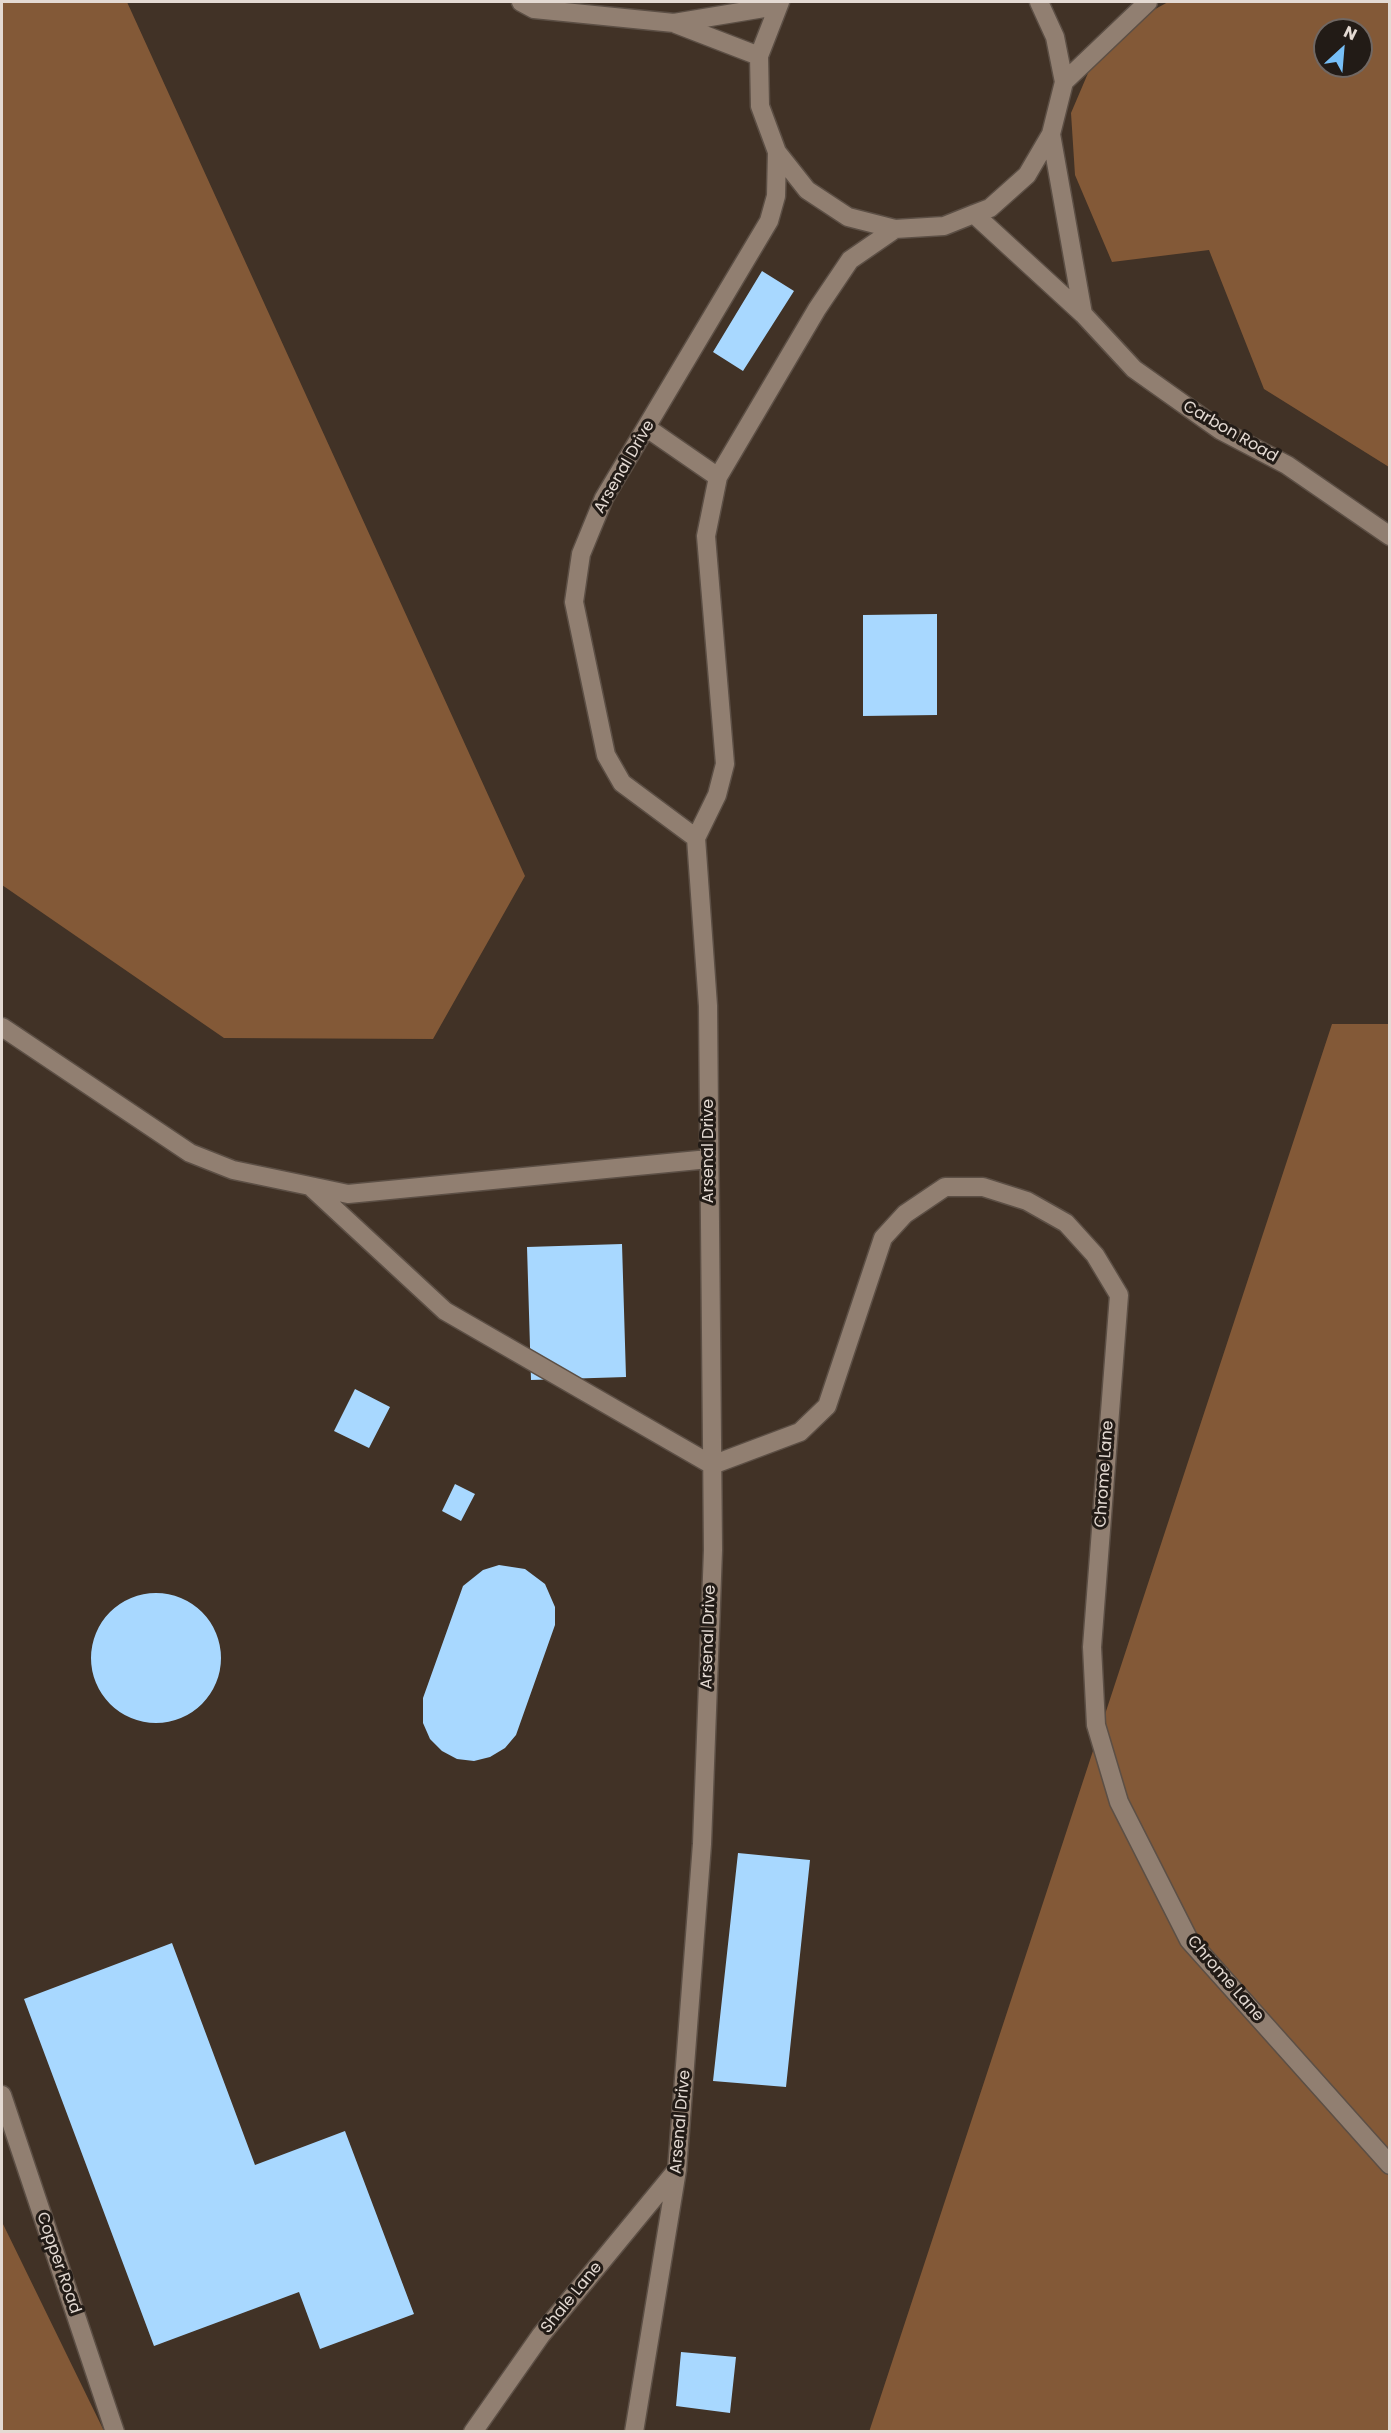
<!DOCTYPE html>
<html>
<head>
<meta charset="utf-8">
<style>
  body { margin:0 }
  #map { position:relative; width:1391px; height:2433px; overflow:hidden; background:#413226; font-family:Poppins,sans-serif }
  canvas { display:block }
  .frame { position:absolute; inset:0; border:3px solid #e4dad3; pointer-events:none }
  .north { position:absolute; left:1313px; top:18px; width:60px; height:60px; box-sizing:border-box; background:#221b16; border:2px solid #706762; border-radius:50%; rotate:26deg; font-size:16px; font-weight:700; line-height:24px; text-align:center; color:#e4dad3 }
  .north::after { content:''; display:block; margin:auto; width:21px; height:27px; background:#77bff7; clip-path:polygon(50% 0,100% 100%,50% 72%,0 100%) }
</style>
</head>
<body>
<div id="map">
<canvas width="1391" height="2433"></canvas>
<div class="frame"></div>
<div class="north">N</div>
</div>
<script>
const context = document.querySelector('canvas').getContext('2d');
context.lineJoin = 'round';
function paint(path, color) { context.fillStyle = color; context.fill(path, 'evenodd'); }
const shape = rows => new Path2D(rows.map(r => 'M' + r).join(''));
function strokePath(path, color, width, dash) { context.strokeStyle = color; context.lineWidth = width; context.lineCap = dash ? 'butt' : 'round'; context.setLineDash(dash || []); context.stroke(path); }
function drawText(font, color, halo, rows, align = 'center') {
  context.font = font + ' Poppins,sans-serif'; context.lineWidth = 6; context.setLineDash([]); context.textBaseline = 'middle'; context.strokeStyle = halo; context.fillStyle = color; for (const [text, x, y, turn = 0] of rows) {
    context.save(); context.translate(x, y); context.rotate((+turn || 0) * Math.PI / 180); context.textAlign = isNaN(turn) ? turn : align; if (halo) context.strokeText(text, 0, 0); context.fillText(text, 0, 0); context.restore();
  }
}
paint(shape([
  [2,2,127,2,525,876,433,1039,224,1038,2,885],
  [1168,2,1389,2,1389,467,1264,389,1209,250,1112,262,1075,175,1071,113,1103,38],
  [1325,30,1361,30,1361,66,1325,66],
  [1332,1024,1389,1024,1389,2431,869,2432],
  [2,2222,104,2431,2,2431]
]), '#835937');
paint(shape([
  [762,271,794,291,743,371,713,352],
  [937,614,937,715,863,716,863,615],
  [622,1244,626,1377,531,1380,527,1247],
  [355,1389,390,1407,369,1448,334,1431],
  [455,1484,475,1494,461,1521,442,1511],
  [499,1565,525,1569,545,1584,555,1607,555,1625,516,1735,505,1748,490,1757,474,1761,457,1759,442,1751,430,1739,423,1723,423,1698,463,1586,483,1570],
  '91 1658a65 65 0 1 1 130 0a65 65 0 1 1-130 0Z',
  [738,1853,810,1860,786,2087,713,2081],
  [172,1943,255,2165,345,2131,414,2314,320,2349,299,2292,154,2346,24,1999],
  [681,2352,736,2357,730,2413,676,2406]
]), '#a8d8ff');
const minor = shape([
  [521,2,534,9,674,23,776,6],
  [780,2,759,56,760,106,777,152,807,190,848,217,895,229,944,226,974,214,990,208,1027,175,1051,134,1064,82,1055,37,1039,2],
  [676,24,759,56],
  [1064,82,1148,2],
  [1051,134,1083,314],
  [974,214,1083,314,1134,369,1220,430,1287,465,1390,536],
  [647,428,718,477],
  [696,838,717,795,725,764,706,536,718,477,817,309,850,260,895,229],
  [2,1027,190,1153,233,1170,310,1186,348,1194,709,1159],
  [310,1186,445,1311,712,1465,800,1432,827,1406,883,1238,905,1214,945,1187,983,1187,1027,1201,1066,1223,1095,1255,1119,1295,1092,1647,1096,1725,1119,1802,1189,1940,1390,2165],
  [2,2095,115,2432],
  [473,2432,541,2335,676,2171],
  [634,2432,677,2170,702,1844,713,1550,708,1006,696,838,622,783,606,755,574,602,581,554,604,498,769,221,776,196,777,152]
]);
strokePath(minor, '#5c4f45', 21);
strokePath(minor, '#917f71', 18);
drawText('16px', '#e4dad3', '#221b16', [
  ["Carbon Road",1230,432,30],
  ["Arsenal Drive",625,467,-60],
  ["Arsenal Drive",709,1151,-90],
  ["Chrome Lane",1105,1474,-86],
  ["Arsenal Drive",709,1637,-88],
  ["Chrome Lane",1225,1979,49],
  ["Arsenal Drive",681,2122,-85],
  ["Copper Road",58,2263,71],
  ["Shale Lane",572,2298,-51]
]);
</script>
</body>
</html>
